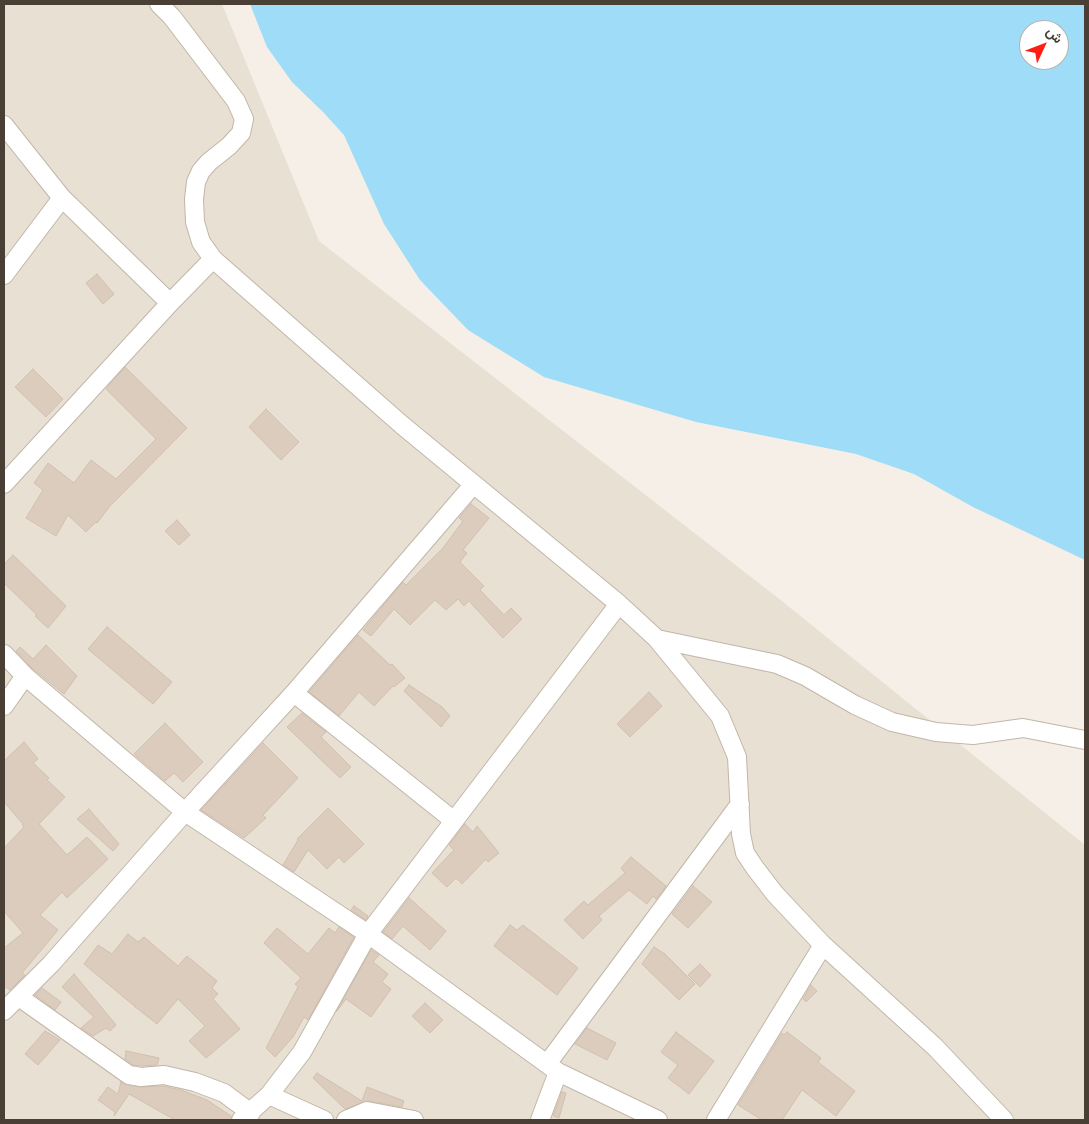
<!DOCTYPE html>
<html>
<head>
<meta charset="utf-8">
<style>
  body { margin:0 }
  #map { position:relative; width:1089px; height:1124px; overflow:hidden; background:#f5efe7; font-family:Karla,Vazirmatn,sans-serif }
  canvas { display:block }
  .frame { position:absolute; inset:0; border:5px solid #493f35; pointer-events:none }
  .north { position:absolute; left:1019px; top:20px; width:50px; height:50px; box-sizing:border-box; background:#fff; border:1px solid #b6b2ae; border-radius:50%; rotate:47deg; font-size:14px; font-weight:700; line-height:20px; text-align:center; color:#493f35 }
  .north::after { content:''; display:block; margin:auto; width:18px; height:22px; background:#ff1e13; clip-path:polygon(50% 0,100% 100%,50% 72%,0 100%) }
</style>
</head>
<body>
<div id="map">
<canvas width="1089" height="1124"></canvas>
<div class="frame"></div>
<div class="north">ش</div>
</div>
<script>
const context = document.querySelector('canvas').getContext('2d');
context.lineJoin = 'round';
function paint(path, color) { context.fillStyle = color; context.fill(path, 'evenodd'); }
const shape = rows => new Path2D(rows.map(r => 'M' + r).join(''));
function strokePath(path, color, width, dash) { context.strokeStyle = color; context.lineWidth = width; context.lineCap = dash ? 'butt' : 'round'; context.setLineDash(dash || []); context.stroke(path); }
paint(shape([
  [4,4,222,4,319,241,778,598,1085,845,1085,1120,4,1120]
]), '#e9e0d4');
paint(shape([
  [250,4,1085,4,1085,560,973,507,914,474,856,454,696,422,544,377,468,330,420,280,384,224,344,135,324,113,292,82,267,47],
  [1029,30,1059,30,1059,60,1029,60]
]), '#9edcf7');
const building = shape([
  [97,274,114,294,103,304,86,283,97,274],
  [125,367,187,428,110,506,97,523,96,522,86,532,68,515,56,536,26,518,43,490,34,483,48,463,74,483,91,460,116,479,156,439,106,389,125,367],
  [33,369,63,399,46,417,15,387,33,369],
  [266,409,299,442,281,460,249,427,266,409],
  [471,504,489,518,463,550,467,553,460,562,484,586,480,590,504,615,511,608,522,619,503,638,469,601,464,606,458,599,446,610,435,600,410,625,394,609,371,636,363,630,403,582,406,585,443,548,463,521,459,518,471,504],
  [177,520,190,535,179,545,165,531,177,520],
  [13,555,66,606,48,628,35,616,37,615,4,583,4,564,13,555],
  [107,627,172,682,153,704,88,649,107,627],
  [358,635,390,665,392,664,405,678,394,687,393,686,374,706,359,692,339,716,309,692,358,635],
  [46,645,77,676,64,694,32,668,16,651,20,647,33,659,46,645],
  [409,685,442,707,450,716,441,727,404,691,409,685],
  [649,692,662,706,630,737,617,724,649,692],
  [302,713,326,732,321,737,351,767,340,778,287,727,302,713],
  [165,723,203,762,183,782,174,773,165,781,134,754,165,723],
  [24,742,38,759,33,763,49,778,47,780,65,797,39,824,67,855,87,837,108,859,67,898,62,892,40,915,58,930,22,973,25,975,10,990,4,986,4,948,23,933,4,911,4,848,24,827,22,825,23,824,4,802,4,761,24,742],
  [263,743,298,778,263,815,266,818,244,838,201,810,263,743],
  [328,808,364,844,344,863,339,857,327,869,308,850,294,872,283,865,298,840,297,839,328,808],
  [89,809,119,844,113,851,77,819,89,809],
  [465,824,473,832,477,826,499,853,488,862,486,859,462,884,456,878,447,887,432,873,454,850,449,845,465,824],
  [631,857,666,886,656,899,653,896,647,904,629,890,599,916,602,920,583,939,564,920,584,901,588,905,625,873,621,868,631,857],
  [693,886,712,902,688,928,672,914,693,886],
  [409,898,446,931,430,950,403,926,392,939,383,932,409,898],
  [354,906,368,916,366,920,351,910,354,906],
  [510,925,517,930,523,925,578,968,557,995,494,946,510,925],
  [339,927,354,937,308,1020,304,1017,293,1037,275,1057,266,1048,298,987,295,984,301,978,264,943,277,928,308,954,329,928,335,933,339,927],
  [128,934,138,942,144,937,178,966,187,956,217,981,212,988,218,994,213,999,240,1029,206,1058,189,1041,205,1026,178,999,157,1024,134,1006,135,1004,133,1005,84,964,98,945,112,954,128,934],
  [654,947,665,954,695,984,679,1000,642,964,654,947],
  [371,950,379,955,373,962,388,974,382,982,391,989,371,1017,346,999,336,1012,371,950],
  [700,964,711,975,700,987,688,975,700,964],
  [74,974,116,1025,110,1031,106,1028,93,1036,81,1028,94,1017,62,987,74,974],
  [811,985,817,991,806,1002,803,999,811,985],
  [42,988,61,1002,55,1010,35,995,42,988],
  [425,1003,443,1020,430,1033,412,1016,425,1003],
  [587,1028,616,1043,607,1060,575,1044,587,1028],
  [45,1031,60,1040,38,1065,25,1054,45,1031],
  [676,1032,714,1061,689,1094,668,1078,678,1065,661,1052,676,1032],
  [787,1032,821,1058,818,1062,855,1091,836,1116,802,1090,782,1120,762,1120,738,1105,782,1033,784,1035,787,1032],
  [126,1051,159,1058,157,1065,141,1066,133,1065,125,1059,126,1051],
  [317,1073,362,1101,367,1087,404,1101,402,1107,368,1101,345,1109,313,1078,317,1073],
  [121,1082,127,1085,139,1087,163,1086,181,1090,207,1100,231,1116,231,1120,175,1120,129,1094,114,1116,115,1112,98,1100,108,1087,118,1094,121,1082],
  [562,1092,566,1093,559,1118,553,1116,562,1092]
]);
paint(building, '#dbccbe');
strokePath(building, '#d3c0ae', 1);
const street = shape([
  [159,4,172,17,236,101,244,119,241,133,229,146,209,162,201,171,196,182,194,199,195,222,201,242,213,259,402,425,619,604,657,639,720,716,737,757,741,834,745,853,755,868,775,894,823,945,935,1047,1004,1120],
  [4,125,62,198,170,303],
  [4,275,62,198],
  [4,484,170,303,213,259],
  [657,639,777,664,805,676,855,705,892,722,936,732,973,735,1023,728,1085,740],
  [4,654,25,676,185,812,368,934,558,1072,658,1120],
  [294,693,453,820],
  [4,706,25,676],
  [19,997,129,1075,141,1077,164,1075,195,1082,224,1093,251,1113],
  [4,1011,51,964,185,812,294,693,473,485],
  [547,1064,740,804],
  [269,1095,324,1120],
  [241,1120,269,1095,302,1052,368,934,619,604],
  [346,1120,367,1111,414,1120],
  [540,1120,558,1072],
  [716,1120,823,945]
]);
strokePath(street, '#c1b6a8', 20);
strokePath(street, '#fff', 18);
</script>
</body>
</html>
